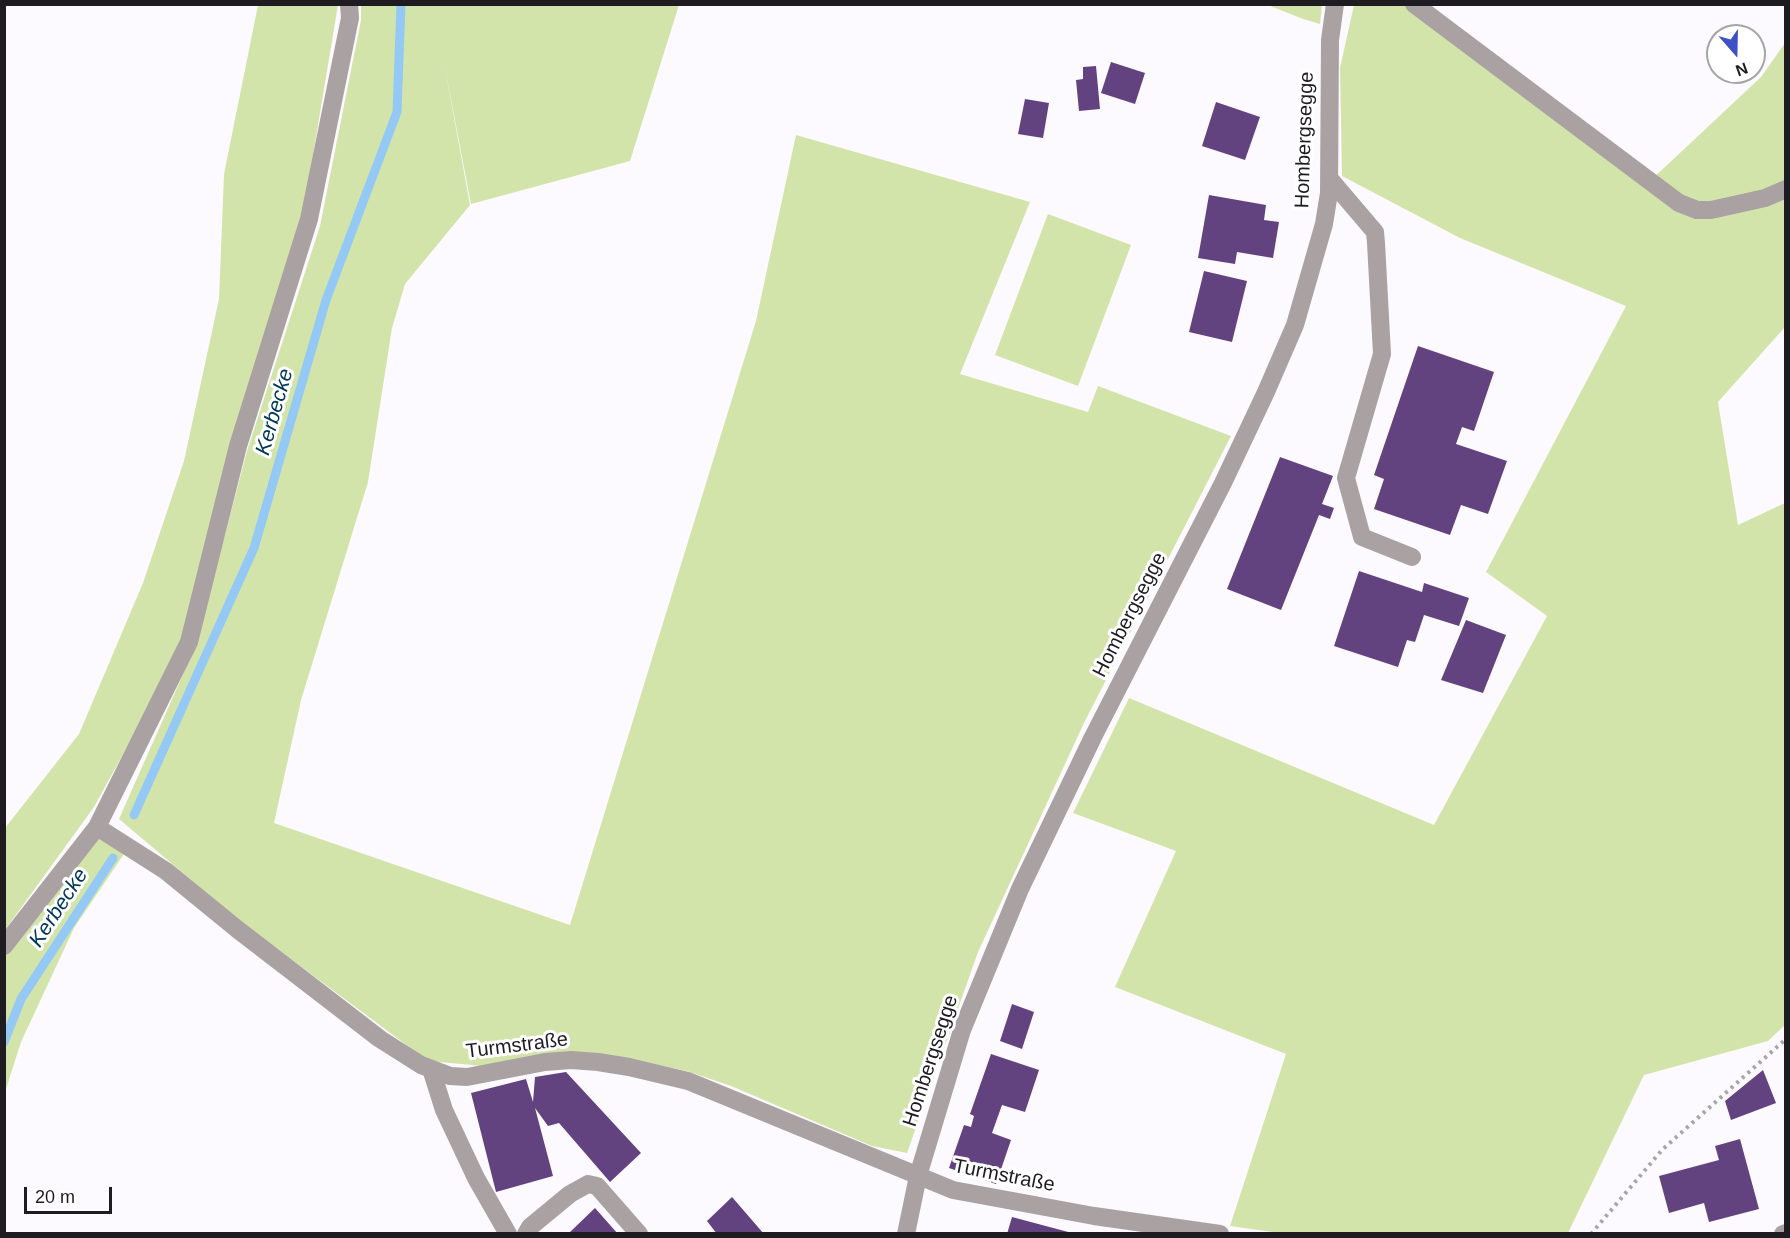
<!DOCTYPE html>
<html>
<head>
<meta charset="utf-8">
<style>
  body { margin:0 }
  #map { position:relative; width:1790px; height:1238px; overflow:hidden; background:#fcfafe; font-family:Arial,sans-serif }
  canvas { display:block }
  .frame { position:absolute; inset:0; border:6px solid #1e1b21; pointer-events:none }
  .north { position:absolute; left:1706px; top:24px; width:60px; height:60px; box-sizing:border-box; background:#fff; border:2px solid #a5a4a6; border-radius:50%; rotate:160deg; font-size:16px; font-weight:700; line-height:24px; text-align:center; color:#1e1b21 }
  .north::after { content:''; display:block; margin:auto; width:21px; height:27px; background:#3f51c5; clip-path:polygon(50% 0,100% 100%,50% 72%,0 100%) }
  .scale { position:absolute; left:24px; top:1187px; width:88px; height:27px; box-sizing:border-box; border:3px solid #1e1b21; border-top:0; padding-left:8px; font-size:18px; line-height:21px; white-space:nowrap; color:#1e1b21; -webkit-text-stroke:4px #fff; paint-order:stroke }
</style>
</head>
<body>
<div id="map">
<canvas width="1790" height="1238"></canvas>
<div class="frame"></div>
<div class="north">N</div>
<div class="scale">20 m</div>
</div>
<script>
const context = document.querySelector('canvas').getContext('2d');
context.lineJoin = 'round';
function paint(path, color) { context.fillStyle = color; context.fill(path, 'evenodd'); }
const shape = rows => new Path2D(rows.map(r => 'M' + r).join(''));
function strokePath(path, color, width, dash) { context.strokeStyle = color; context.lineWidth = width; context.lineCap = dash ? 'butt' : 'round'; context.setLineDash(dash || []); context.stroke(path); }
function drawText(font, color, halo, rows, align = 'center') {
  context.font = font + ' Arial,sans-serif'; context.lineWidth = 6; context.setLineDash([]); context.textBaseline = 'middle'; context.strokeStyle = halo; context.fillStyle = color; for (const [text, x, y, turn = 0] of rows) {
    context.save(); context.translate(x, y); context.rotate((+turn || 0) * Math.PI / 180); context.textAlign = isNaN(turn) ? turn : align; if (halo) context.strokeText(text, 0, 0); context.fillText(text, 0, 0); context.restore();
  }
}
paint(shape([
  [258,5,338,5,306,197,176,658,94,807,5,930,5,828,79,734,143,583,184,461,219,299,224,174],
  [361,5,679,5,630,161,471,204,444,63,470,205,405,284,392,328,368,482,301,700,274,823,570,925,756,321,796,135,1030,202,960,374,1088,412,1098,386,1231,436,1084,723,978,952,907,1153,872,1146,731,1086,687,1071,630,1059,483,1066,428,1061,241,922,119,819,196,645,247,451,320,226,361,20],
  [1268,5,1322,5,1320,24,1303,19],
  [1354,5,1431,5,1650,181,1761,77,1785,43,1785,327,1718,402,1738,525,1785,503,1785,1025,1768,1041,1644,1075,1568,1233,1287,1234,1230,1226,1286,1054,1115,987,1176,851,1073,813,1129,698,1434,825,1547,616,1486,572,1626,306,1460,238,1342,176,1340,68],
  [1048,214,1131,245,1078,386,995,355],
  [97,831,126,851,74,928,21,1042,5,1092,5,953]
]), '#d3e4ab');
strokePath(shape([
  [134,815,254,548,326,300,397,112,401,4],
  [4,1042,21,999,113,858]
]), '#94c9f5', 9);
paint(shape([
  [1111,62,1145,73,1135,104,1101,93],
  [1096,66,1100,109,1079,111,1076,80,1083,79,1083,67],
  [1025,99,1049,103,1043,138,1018,134],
  [1216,102,1260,117,1245,160,1202,146],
  [1209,195,1266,205,1264,220,1279,222,1273,258,1237,252,1235,264,1198,258],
  [1204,271,1247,281,1232,342,1189,332],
  [1418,346,1494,372,1474,431,1462,427,1456,444,1507,461,1488,514,1461,505,1450,535,1374,509,1384,479,1374,475],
  [1280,457,1333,476,1322,504,1334,508,1330,519,1319,515,1281,610,1227,589],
  [1359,571,1422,592,1424,583,1469,598,1459,626,1424,615,1415,642,1407,640,1398,667,1334,646],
  [1466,620,1506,635,1483,693,1441,680],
  [1012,1004,1034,1012,1022,1049,1000,1041],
  [991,1054,1039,1070,1025,1112,1002,1105,992,1133,1011,1140,996,1184,949,1168,964,1125,971,1127,974,1116,970,1114],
  [1763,1070,1776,1103,1731,1120,1725,1101],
  [566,1072,641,1153,610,1182,559,1123,548,1126,535,1108,553,1176,496,1192,471,1093,526,1079,533,1102,535,1077],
  [1740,1139,1759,1209,1709,1222,1704,1203,1669,1213,1659,1176,1719,1160,1715,1146],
  [732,1197,764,1234,717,1234,707,1221],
  [595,1208,618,1234,568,1234],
  [1012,1217,1072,1233,1072,1234,1007,1234]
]), '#634280');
strokePath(shape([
  [1591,1234,1662,1150,1786,1039]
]), '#a7a5aa', 4, [3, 4.5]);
strokePath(shape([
  [1414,4,1679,203,1697,210,1711,210,1765,198,1786,189],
  [1329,178,1375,232,1376,243,1382,354,1346,478,1362,537,1412,557],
  [97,827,189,642,238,446,309,219,350,18,349,4],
  [4,946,97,827,166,871,237,929,380,1039,421,1065,450,1076,467,1077,545,1062,571,1060,598,1062,629,1067,688,1081,953,1190,1094,1216,1220,1234],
  [431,1069,444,1110,476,1178,508,1234],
  [526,1234,530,1227,570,1194,588,1184,597,1186,639,1234],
  [906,1234,918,1176,962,1030,1020,889,1093,737,1223,483,1266,392,1295,325,1324,224,1329,193,1330,40,1335,4],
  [1783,1234,1786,1233]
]), '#aaa1a3', 18);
drawText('20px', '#1e1b21', '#fff', [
  ["Hombergsegge",1305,140,-88],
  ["Hombergsegge",1130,615,-63],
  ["Turmstraße",517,1046,-7],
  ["Hombergsegge",931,1061,-72],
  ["Turmstraße",1004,1176,11]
]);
drawText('italic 21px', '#003659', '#fff', [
  ["Kerbecke",275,412,-74],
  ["Kerbecke",59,908,-57]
]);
</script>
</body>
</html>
